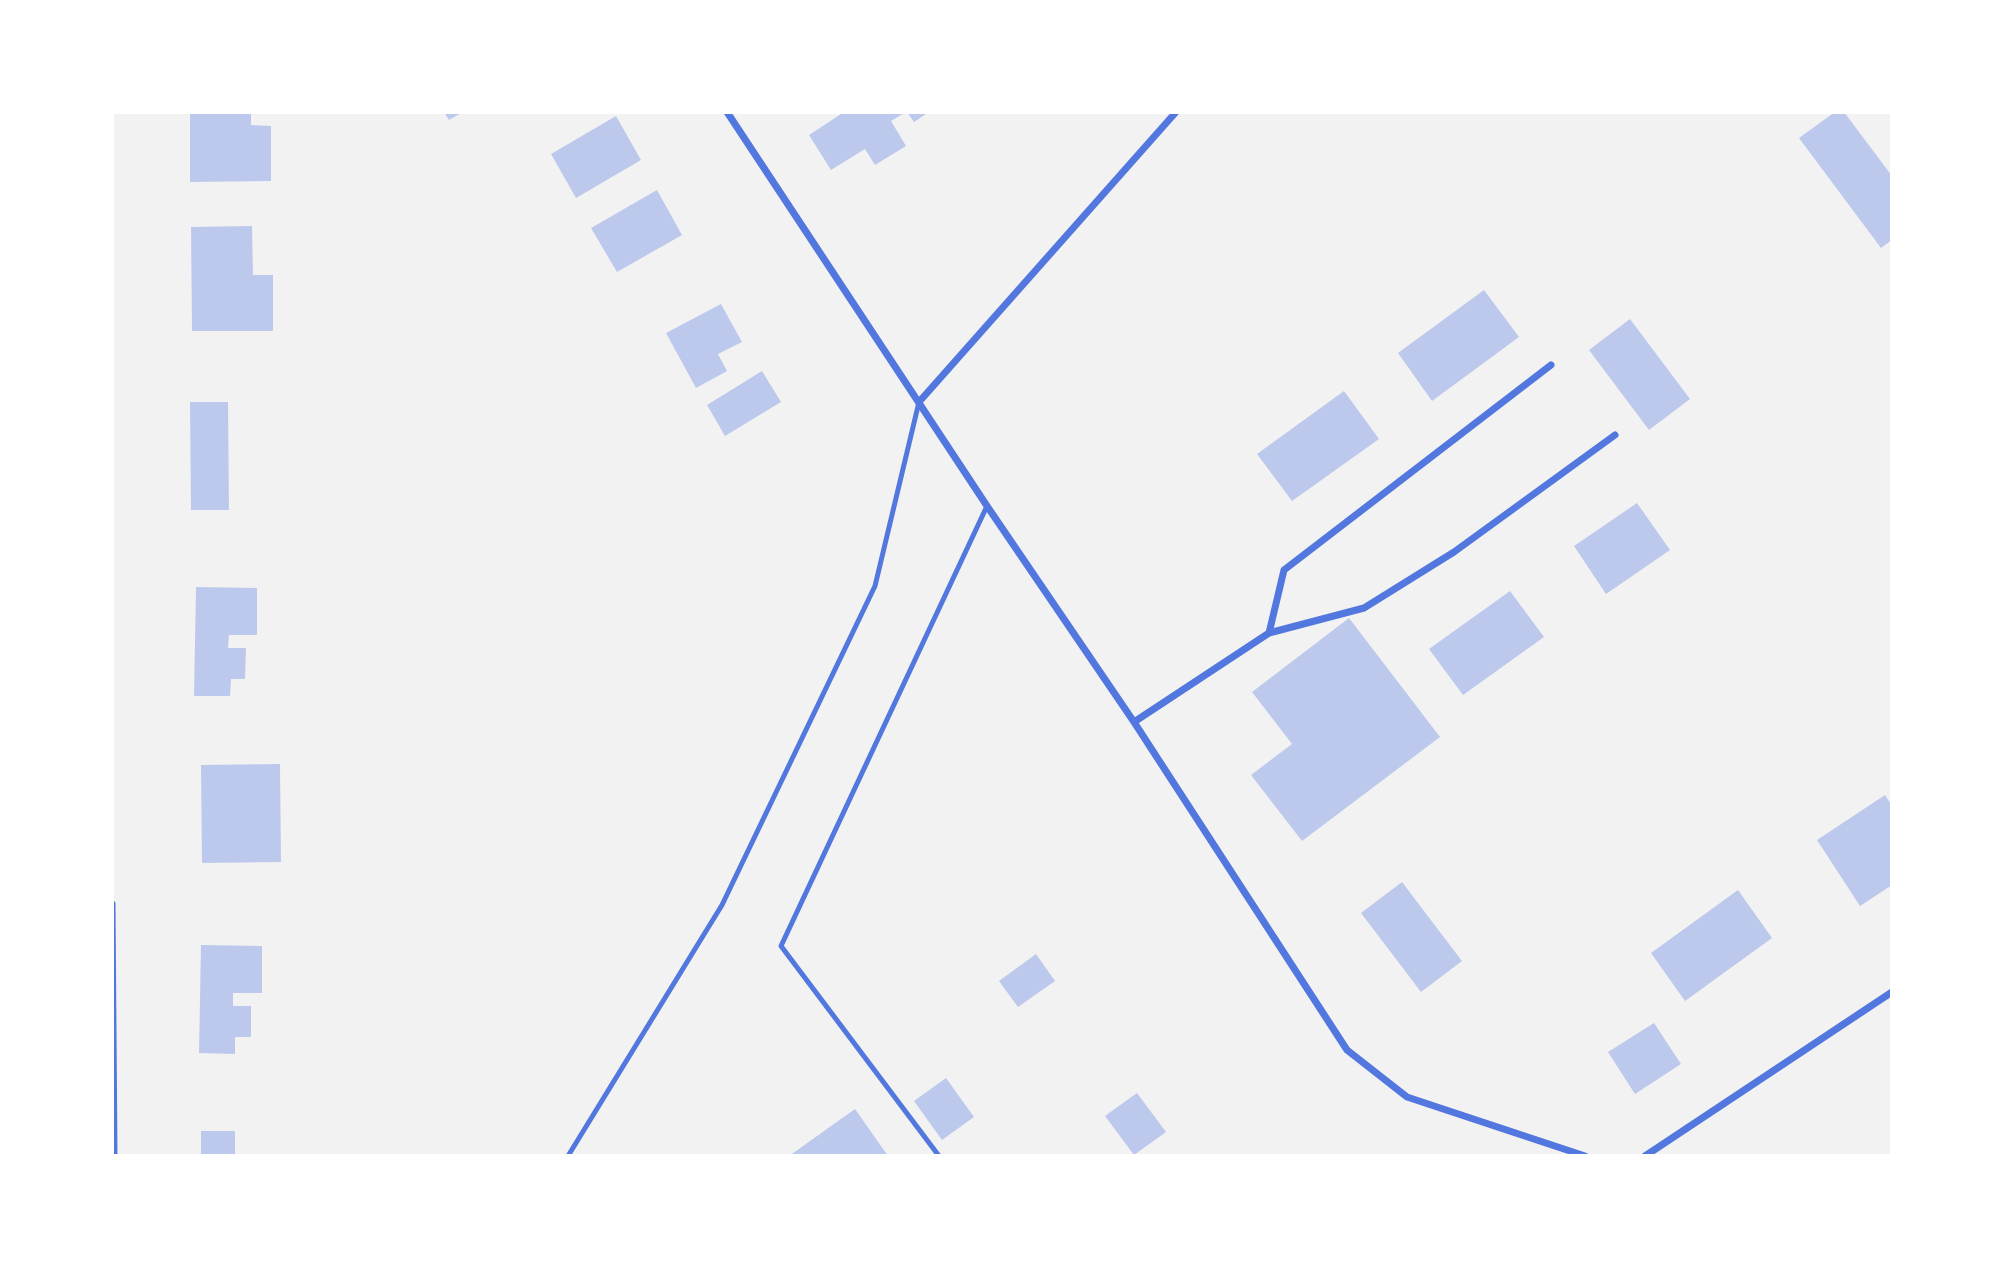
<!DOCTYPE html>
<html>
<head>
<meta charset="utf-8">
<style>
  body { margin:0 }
  #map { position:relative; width:2004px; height:1268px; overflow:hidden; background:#f2f2f2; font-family:Lato,sans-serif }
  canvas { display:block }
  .frame { position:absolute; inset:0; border:114px solid #fff; pointer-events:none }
</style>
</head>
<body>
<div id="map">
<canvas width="2004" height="1268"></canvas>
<div class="frame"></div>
</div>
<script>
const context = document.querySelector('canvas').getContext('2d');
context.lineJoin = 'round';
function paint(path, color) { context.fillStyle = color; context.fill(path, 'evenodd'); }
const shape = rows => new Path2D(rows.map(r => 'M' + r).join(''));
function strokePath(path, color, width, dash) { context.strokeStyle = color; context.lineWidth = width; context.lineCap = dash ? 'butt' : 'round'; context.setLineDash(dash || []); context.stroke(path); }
paint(shape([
  [190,112,251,112,251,125,271,126,271,181,190,182],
  [444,112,463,112,449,120],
  [844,112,906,112,891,121,906,146,875,165,865,149,831,170,809,135],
  [907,112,929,112,914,122],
  [1835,112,1844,112,1892,176,1892,240,1881,248,1799,138],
  [616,116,641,160,576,198,551,154],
  [657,190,682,235,617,272,591,228],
  [252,226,253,275,273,275,273,331,192,331,191,227],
  [1484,290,1519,337,1432,401,1398,353],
  [721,304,742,342,718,354,727,371,696,388,666,333],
  [1630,319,1690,399,1649,430,1589,350],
  [762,371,781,402,725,436,707,405],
  [1344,391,1379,439,1292,501,1257,454],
  [190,402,228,402,229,510,191,510],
  [1637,503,1670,550,1606,594,1574,546],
  [196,587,257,588,257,635,229,635,228,648,246,648,245,679,231,679,230,696,194,696],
  [1510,591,1544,637,1463,695,1429,649],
  [1349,618,1440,737,1302,841,1251,775,1292,744,1252,692],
  [280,764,281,862,202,863,201,765],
  [1885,795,1892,806,1892,885,1860,906,1817,840],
  [1402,882,1462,961,1421,992,1361,913],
  [1738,890,1772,938,1685,1001,1651,953],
  [201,945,262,946,262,993,233,993,233,1006,251,1006,251,1037,235,1037,235,1054,199,1053],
  [1036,954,1055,981,1018,1007,999,981],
  [1654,1023,1681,1064,1635,1094,1608,1052],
  [946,1078,974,1117,942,1140,914,1101],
  [1137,1093,1166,1132,1134,1155,1105,1116],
  [855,1109,888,1156,789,1156],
  [201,1131,235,1131,235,1156,201,1156]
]), '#bdc9ec');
strokePath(shape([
  [568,1156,722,905,875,586,919,402],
  [939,1156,781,946,987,506]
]), '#5277de', 5);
strokePath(shape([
  [727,112,987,506,1134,722,1347,1050,1407,1097,1585,1156],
  [919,402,1176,112],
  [1269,633,1284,570,1551,365],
  [1134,722,1269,633,1364,608,1454,552,1615,435],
  [112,904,114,1156],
  [1645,1156,1892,992]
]), '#5277de', 7);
</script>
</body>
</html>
